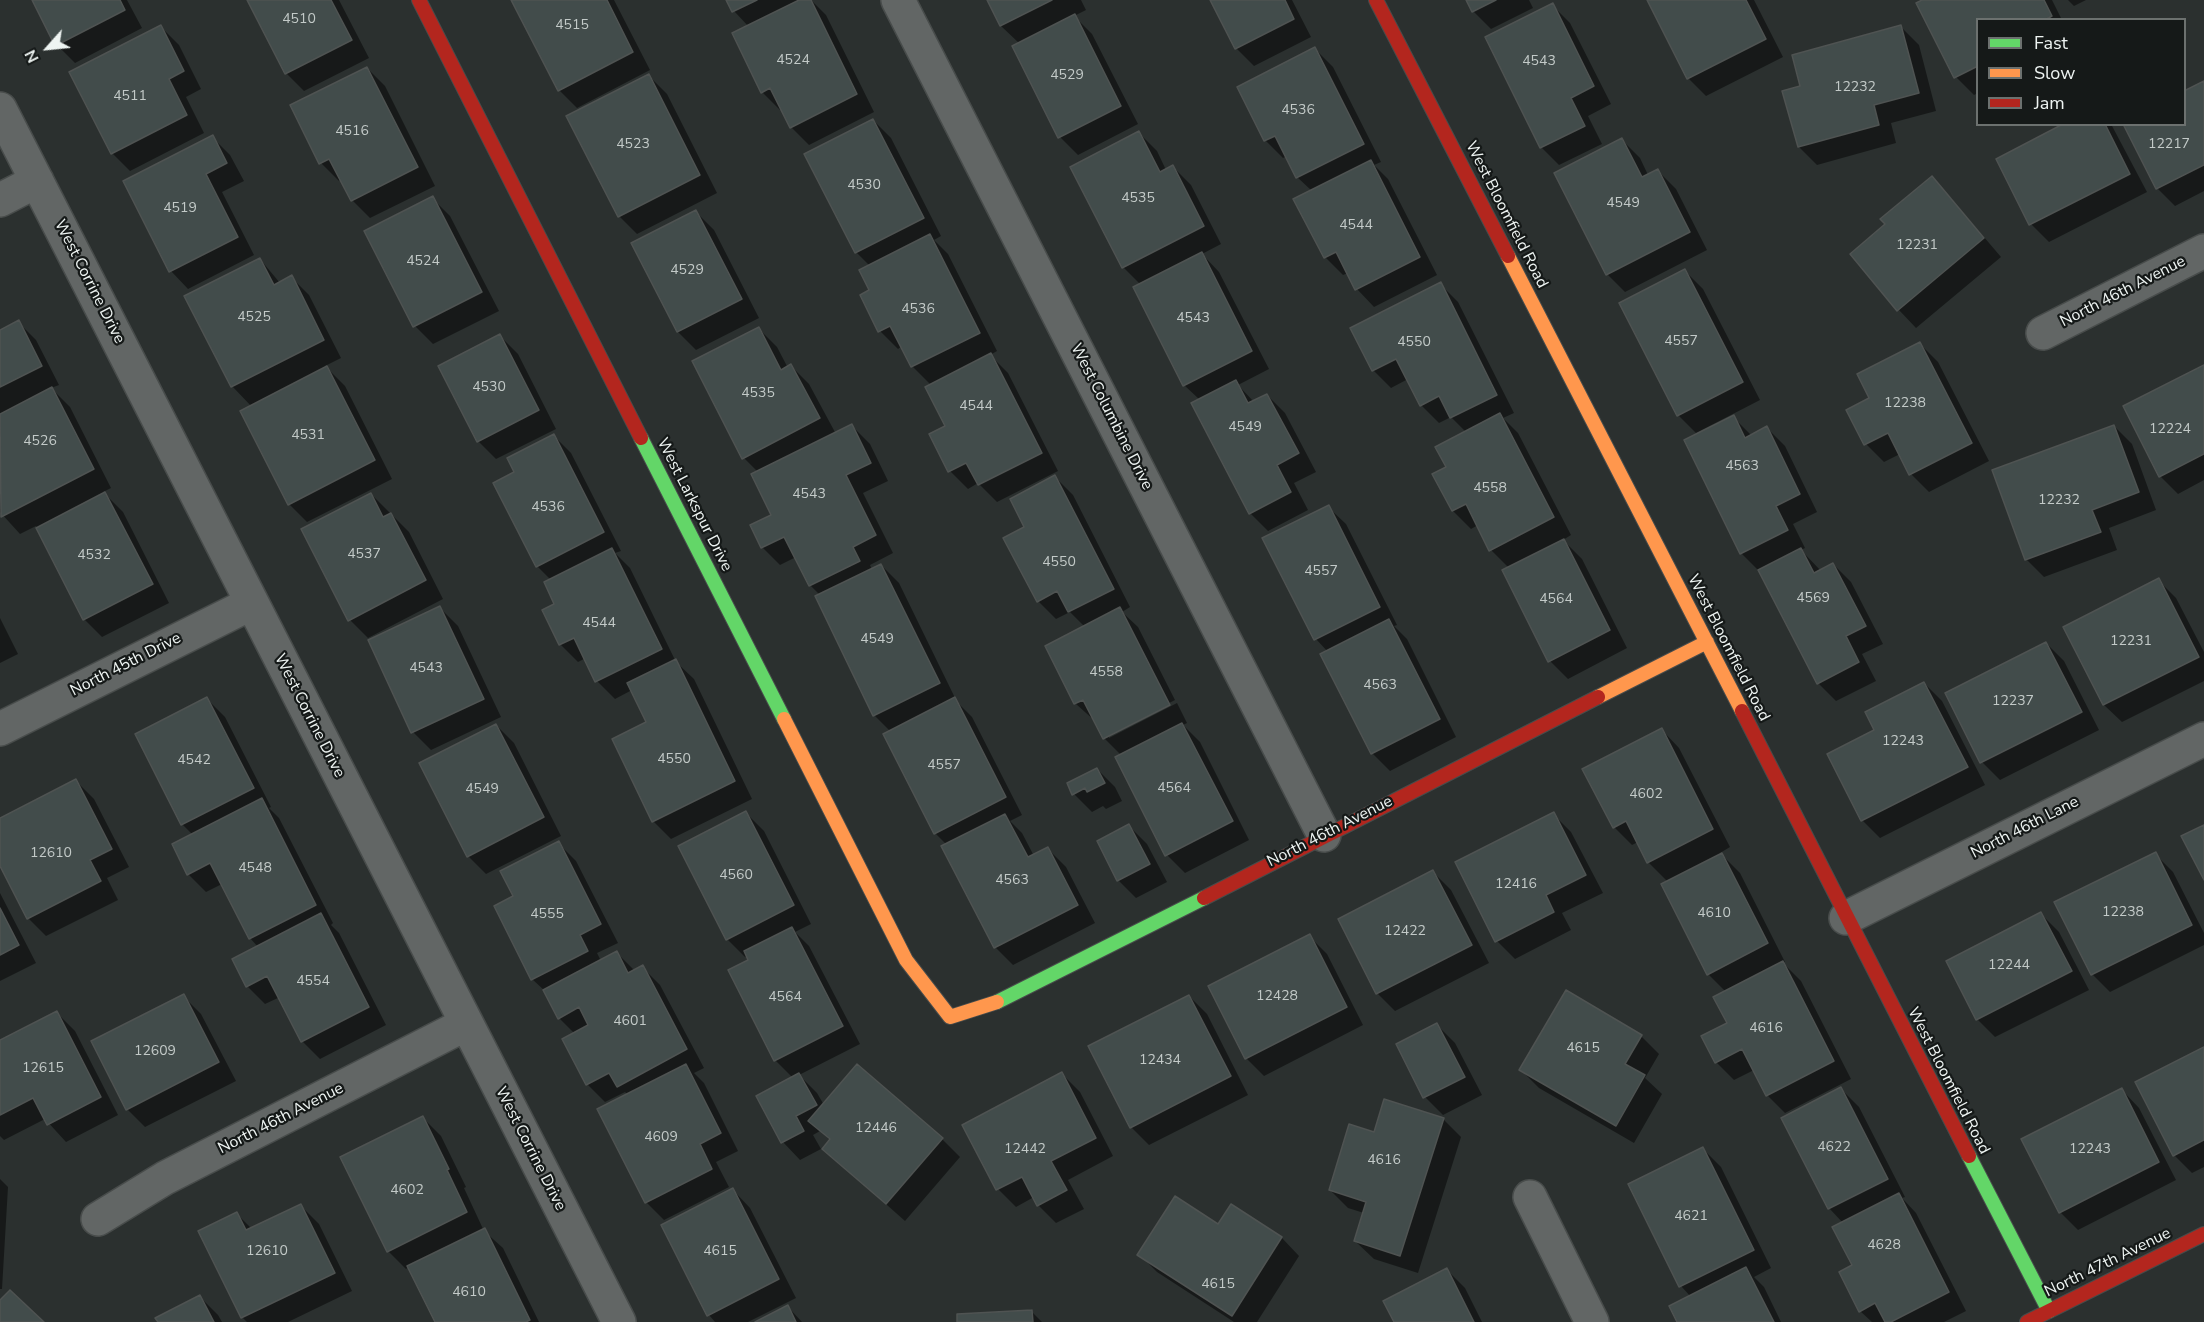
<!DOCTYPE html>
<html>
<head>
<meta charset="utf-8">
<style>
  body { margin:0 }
  #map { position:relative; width:2204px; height:1322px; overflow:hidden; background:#2b302f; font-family:"Nunito Sans",sans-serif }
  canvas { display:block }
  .legend { position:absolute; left:1976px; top:18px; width:210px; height:108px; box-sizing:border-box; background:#151918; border:2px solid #6c716f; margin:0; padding:8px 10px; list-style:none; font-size:18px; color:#eef4f2 }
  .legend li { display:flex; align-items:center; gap:12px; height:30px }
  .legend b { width:30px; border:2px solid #6c716f }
  .north { position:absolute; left:18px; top:18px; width:60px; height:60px; -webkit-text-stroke:4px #151918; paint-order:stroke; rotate:243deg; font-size:16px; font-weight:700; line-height:24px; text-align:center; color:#eef4f2 }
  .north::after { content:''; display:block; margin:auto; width:21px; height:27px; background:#eef4f2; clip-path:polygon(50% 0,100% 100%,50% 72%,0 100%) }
</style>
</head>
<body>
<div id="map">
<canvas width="2204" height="1322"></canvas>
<ul class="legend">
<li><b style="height:8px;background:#63d668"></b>Fast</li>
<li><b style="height:8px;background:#ff974d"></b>Slow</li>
<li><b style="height:8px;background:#b3261e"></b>Jam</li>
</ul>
<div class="north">N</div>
</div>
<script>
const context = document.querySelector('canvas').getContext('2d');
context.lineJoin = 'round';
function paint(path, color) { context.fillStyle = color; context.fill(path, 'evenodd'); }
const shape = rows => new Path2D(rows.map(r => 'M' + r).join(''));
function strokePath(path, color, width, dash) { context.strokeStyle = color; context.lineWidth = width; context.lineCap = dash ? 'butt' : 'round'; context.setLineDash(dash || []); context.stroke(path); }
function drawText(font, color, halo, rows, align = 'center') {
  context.font = font + ' "Nunito Sans",sans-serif'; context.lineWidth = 4.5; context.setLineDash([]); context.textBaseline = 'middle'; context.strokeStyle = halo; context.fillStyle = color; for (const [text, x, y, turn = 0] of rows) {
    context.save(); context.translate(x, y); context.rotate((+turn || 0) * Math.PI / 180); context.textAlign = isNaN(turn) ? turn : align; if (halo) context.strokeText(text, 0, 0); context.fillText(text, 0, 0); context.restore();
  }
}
paint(shape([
  [33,0,127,0,142,28,75,63,57,45],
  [248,0,339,0,369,58,304,91,286,73],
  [513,0,614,0,650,70,577,108,559,90],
  [728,0,811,0,826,15,874,112,809,145,791,127,782,109,780,110,762,92,749,27,734,11],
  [988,0,1081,0,1086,10,1074,16,1092,34,1138,124,1078,155,1060,137,1020,44,1001,26],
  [1212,0,1292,0,1311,37,1254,66,1236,48],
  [1468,0,1529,0,1533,8,1491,29,1473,11],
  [1648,0,1754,0,1783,57,1706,96,1688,78],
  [1925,0,2052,0,2062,20,1978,20,1978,93,1974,95,1956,77],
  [2068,0,2086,0,2074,6],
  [1552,5,1570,23,1611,104,1588,116,1602,144,1559,165,1541,147],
  [161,27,179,45,201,89,186,97,204,133,130,171,112,153],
  [1901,27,1919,45,1936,111,1891,123,1896,143,1817,165,1799,147,1802,87],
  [1315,49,1333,67,1381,162,1374,165,1388,179,1437,275,1374,307,1357,289,1348,273,1343,275,1325,257,1312,191,1297,177,1287,156,1283,158,1265,140],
  [367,68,385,86,435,186,370,218,352,200,341,179,339,181,321,163],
  [649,76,667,94,717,193,637,234,619,216],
  [2204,83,2204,191,2175,206,2157,188],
  [873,120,891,138,941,236,934,240,948,254,997,351,990,355,1008,373,1058,471,997,502,978,483,968,489,950,471,947,427,931,385,913,367,902,346,898,349,880,331,871,291,870,266,856,252,806,154],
  [2066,124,2111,124,2147,192,2049,242,2031,224,1998,159],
  [1139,133,1157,151,1166,170,1173,167,1191,185,1221,244,1202,254,1219,272,1269,369,1238,385,1254,402,1267,395,1285,413,1316,472,1294,483,1308,510,1268,531,1250,513,1200,400,1184,385,1141,285,1123,267],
  [212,137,230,155,244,181,222,192,254,255,188,289,171,271],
  [1622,140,1640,158,1648,175,1658,171,1676,189,1707,250,1625,292,1607,274],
  [1932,178,1949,196,2001,257,1916,328,1899,310,1852,254,1887,225],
  [432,198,450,216,499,311,433,344,415,326,366,232],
  [696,212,714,230,759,318,696,350,678,332,633,244],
  [260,259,280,283,291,277,309,295,341,358,325,366,345,386,392,479,307,522,289,504,252,407,232,386],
  [1685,271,1703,289,1760,400,1696,433,1678,415],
  [1440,284,1458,302,1514,413,1503,418,1518,433,1571,535,1563,540,1582,559,1627,648,1568,679,1550,661,1509,568,1491,550,1478,525,1471,529,1453,511,1434,475,1448,468,1466,432,1451,417,1439,423,1421,405,1408,379,1391,388,1373,370],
  [18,322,36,340,59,385,51,388,70,407,111,488,103,492,123,512,169,603,102,637,84,619,36,526,20,534,0,512,0,331],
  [759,329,777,347,788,368,791,366,809,384,836,434,852,426,870,444,888,481,863,493,893,553,870,565,872,570,881,565,899,583,957,702,972,717,1022,815,1010,821,1022,833,1034,856,1048,849,1066,867,1095,923,1013,965,995,947,947,845,935,833,891,732,874,715,820,595,810,585,796,557,780,565,762,547,773,516,758,472,744,458],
  [500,336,518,354,556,429,496,459,478,441],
  [1920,344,1938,362,1989,461,1929,492,1911,474,1900,454,1884,462,1866,444,1848,411,1871,399],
  [2204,367,2204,480,2178,494,2160,476],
  [1733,417,1752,436,1767,428,1785,446,1817,512,1793,524,1805,548,1801,550,1821,571,1833,564,1851,582,1883,644,1862,654,1876,681,1836,701,1818,683,1759,571,1741,553],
  [2114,426,2132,444,2156,510,2109,528,2117,550,2044,577,2026,559],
  [553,435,571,453,621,551,615,553,630,568,676,662,694,679,752,799,671,839,653,821,648,723,632,690,615,699,597,681,586,658,578,662,560,644,556,605,551,580,537,566,516,473],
  [1055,477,1073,495,1130,607,1122,612,1138,627,1175,700,1109,734,1109,738,1177,703,1187,723,1183,725,1200,742,1249,840,1185,873,1167,855,1121,755,1104,738,1095,721,1076,704,1047,647,1085,627,1070,612,1056,619,1038,601,1026,528],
  [371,494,409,532,443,599,368,638,350,620],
  [1328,507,1346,524,1397,625,1394,626,1407,639,1456,737,1390,771,1372,753,1328,652,1316,639,1264,539],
  [2158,580,2176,598,2204,652,2204,681,2122,722,2104,705,2065,628],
  [440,608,458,626,501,717,431,750,413,732],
  [0,618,18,654,0,663],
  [2046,643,2064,661,2099,730,2000,780,1982,762,1947,694],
  [1924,683,1942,701,1985,785,1880,838,1862,820,1829,755,1876,731],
  [207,699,225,717,271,807,269,808,279,818,333,923,331,925,339,933,386,1025,320,1059,302,1041,280,997,265,1004,247,986,258,947,250,938,222,884,206,892,188,874,193,835,182,824,137,735],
  [496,725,514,743,561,836,486,874,468,856],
  [1662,730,1679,748,1730,847,1720,853,1740,873,1785,962,1783,963,1801,981,1851,1079,1785,1113,1767,1095,1754,1070,1734,1080,1716,1062,1729,1023,1726,992,1708,974,1668,882,1648,862,1638,842,1632,845,1614,827],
  [1097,769,1115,787,1122,801,1106,809,1103,806,1092,812,1074,794],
  [76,781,94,799,129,867,107,878,118,900,46,936,28,918,0,863,0,820],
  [746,813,764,831,811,924,795,932,809,946,860,1044,799,1075,817,1093,824,1105,942,1139,960,1157,905,1221,824,1149,831,1141,820,1131,813,1135,821,1149,800,1160,783,1142,758,1097,793,1078,775,1060,750,960,748,956,745,957,727,939],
  [1553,814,1571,832,1603,893,1562,913,1571,930,1515,959,1497,941],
  [1129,826,1147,844,1167,882,1136,898,1118,880],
  [558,843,576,861,618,943,597,953,601,961,617,953,635,971,642,967,660,985,704,1068,694,1073,704,1083,738,1151,716,1162,729,1187,664,1220,646,1202,628,1095,625,1092,605,1102,587,1084,575,1034,559,1018,545,991,532,979,515,897],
  [2155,854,2173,872,2204,933,2204,945,2110,992,2092,974],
  [1433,872,1451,890,1489,963,1395,1011,1377,993],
  [0,893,36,963,0,981],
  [2041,914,2059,932,2089,990,1995,1037,1977,1019],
  [1309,936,1327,954,1363,1025,1264,1076,1246,1058],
  [183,996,201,1014,236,1081,145,1127,127,1109],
  [1189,996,1207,1014,1248,1095,1149,1145,1131,1127],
  [57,1013,75,1031,118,1115,66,1142,45,1119,4,1140,0,1136,0,1042],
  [1437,1025,1455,1043,1482,1095,1443,1115,1425,1097],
  [1641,1036,1659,1054,1645,1078,1662,1094,1634,1143,1539,1088,1521,1070],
  [2204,1049,2204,1167,2192,1173,2174,1155],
  [1062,1074,1080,1092,1113,1156,1068,1180,1084,1209,1056,1223,1038,1205,1034,1197,1016,1207,998,1189],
  [1841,1089,1859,1107,1905,1197,1902,1198,1916,1213,1966,1311,1944,1322,1872,1322,1860,1311,1854,1266,1843,1223,1829,1208],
  [2122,1090,2139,1108,2176,1180,2078,1230,2060,1212],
  [423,1118,441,1136,466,1187,464,1188,484,1231,503,1248,539,1322,436,1322,409,1267,406,1269,388,1251],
  [1443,1119,1461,1137,1418,1273,1374,1259,1355,1241,1364,1213,1348,1208,1330,1190,1375,1134],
  [1703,1149,1721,1167,1771,1268,1754,1277,1764,1287,1781,1322,1679,1322,1691,1297,1681,1286,1630,1185],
  [0,1179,8,1187,2,1289,0,1289],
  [733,1190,750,1208,796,1298,748,1322,715,1322,709,1315],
  [301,1206,319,1224,352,1291,288,1322,247,1322,242,1317,237,1214,252,1229],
  [1231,1206,1282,1238,1299,1256,1257,1322,1234,1322,1157,1272,1139,1254,1218,1226],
  [1447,1270,1465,1288,1482,1322,1395,1322],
  [200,1297,218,1315,222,1322,159,1322],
  [788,1307,802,1322,758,1322],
  [1032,1312,1042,1322,959,1322]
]), '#0007');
const building = shape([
  [32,0,120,0,125,10,55,46,32,0],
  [247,0,331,0,352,40,285,74,247,0],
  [511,0,607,0,633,52,558,91,511,0],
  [726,0,757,0,732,12,726,0],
  [799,0,811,0,857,94,790,128,770,88,761,93,732,33,799,0],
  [987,0,1052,0,1000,26,987,0],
  [1210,0,1285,0,1294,19,1235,49,1210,0],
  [1466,0,1496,0,1472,12,1466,0],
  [1647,0,1746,0,1766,39,1687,79,1647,0],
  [1922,0,2044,0,2052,16,2045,20,1978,20,1978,66,1954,78,1916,3,1922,0],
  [1553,3,1594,86,1571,98,1585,126,1540,148,1485,37,1553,3],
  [1075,14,1121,106,1058,138,1012,46,1075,14],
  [161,25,184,71,169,79,187,115,111,154,69,72,161,25],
  [1901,25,1919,93,1874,105,1879,125,1798,147,1782,91,1800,86,1792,55,1901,25],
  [1315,47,1364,144,1296,178,1275,136,1264,141,1237,87,1315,47],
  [367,67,418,167,351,201,329,159,319,164,290,105,367,67],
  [649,74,700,175,618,217,566,116,649,74],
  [2204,81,2204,165,2156,189,2123,124,2184,124,2184,91,2204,81],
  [873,119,924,218,855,253,804,154,873,119],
  [2063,124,2105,124,2130,174,2029,225,1996,159,2063,124],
  [1139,131,1160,172,1173,165,1204,226,1122,268,1070,167,1139,131],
  [213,135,227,163,206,174,238,237,169,272,123,181,213,135],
  [1622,138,1642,177,1658,169,1690,232,1606,275,1554,173,1622,138],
  [1371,160,1420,257,1355,290,1336,252,1324,258,1293,199,1371,160],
  [1932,176,1984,238,1897,311,1850,254,1885,224,1880,219,1932,176],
  [433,196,482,292,413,327,364,231,433,196],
  [696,210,742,299,677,332,631,243,696,210],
  [930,234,980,333,911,367,890,326,878,332,860,295,869,290,859,270,930,234],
  [1202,252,1252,351,1183,386,1133,287,1202,252],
  [260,258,274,285,292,275,324,340,231,387,184,296,260,258],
  [1685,269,1743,382,1677,416,1619,303,1685,269],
  [1441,282,1497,395,1450,418,1439,396,1420,406,1396,359,1372,371,1350,328,1441,282],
  [19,320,42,366,0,387,0,330,19,320],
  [759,327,781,370,791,364,820,418,742,459,692,361,759,327],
  [500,334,539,410,477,442,438,366,500,334],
  [1920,342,1972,443,1909,475,1888,433,1864,445,1846,410,1869,398,1857,374,1920,342],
  [991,353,1042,453,978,485,966,463,948,472,929,434,945,426,925,387,991,353],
  [2204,365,2204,454,2159,477,2123,406,2204,365],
  [327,366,375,460,288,505,240,411,327,366],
  [1236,380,1248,403,1267,394,1299,453,1277,465,1291,492,1249,514,1191,403,1236,380],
  [52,387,94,469,1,517,0,414,52,387],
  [1500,413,1554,517,1489,551,1466,504,1452,511,1432,474,1446,467,1435,447,1500,413],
  [1734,415,1745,438,1767,426,1800,494,1776,506,1788,530,1740,554,1684,440,1734,415],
  [852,424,871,463,846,475,876,535,853,547,860,561,809,586,784,537,761,548,750,525,771,515,751,474,852,424],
  [2114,425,2139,492,2092,510,2101,532,2025,560,1992,470,2114,425],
  [554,434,604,532,536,567,493,483,514,472,507,458,554,434],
  [1055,475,1114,589,1068,612,1057,591,1037,602,1003,538,1024,527,1010,499,1055,475],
  [105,492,153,584,83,620,36,528,105,492],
  [371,493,383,517,391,513,426,580,348,621,301,529,371,493],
  [1329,505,1380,607,1314,640,1262,538,1329,505],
  [1564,539,1610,630,1548,662,1502,570,1564,539],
  [612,548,662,649,595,682,574,638,559,645,542,610,554,604,544,582,612,548],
  [1801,548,1814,573,1833,563,1866,626,1846,636,1859,662,1817,684,1758,570,1801,548],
  [881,564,940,683,873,716,815,596,881,564],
  [2159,578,2199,657,2103,705,2063,627,2159,578],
  [440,606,484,699,411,733,368,640,440,606],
  [1120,607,1170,705,1103,739,1083,700,1074,704,1045,646,1120,607],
  [1389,619,1440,719,1371,754,1320,654,1389,619],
  [2046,642,2082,712,1980,763,1945,693,2046,642],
  [676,659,735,781,652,822,612,739,646,722,627,683,676,659],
  [1924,682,1968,767,1861,821,1827,754,1874,730,1865,712,1924,682],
  [207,697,254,788,181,825,135,734,207,697],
  [955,697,1006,797,934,834,883,734,955,697],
  [1182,723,1233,821,1165,856,1115,757,1182,723],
  [496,724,544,817,467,857,419,763,496,724],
  [1662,728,1713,829,1647,863,1626,821,1613,828,1582,769,1662,728],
  [1097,768,1105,783,1087,792,1085,788,1072,795,1067,783,1097,768],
  [76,779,112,849,90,860,101,881,27,919,0,866,0,818,76,779],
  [262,798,316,905,249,939,210,863,187,875,172,844,262,798],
  [746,811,794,905,726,940,678,846,746,811],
  [1554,812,1586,875,1546,895,1554,912,1495,942,1455,862,1554,812],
  [1005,814,1028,857,1048,847,1078,905,994,948,941,846,1005,814],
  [1129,824,1150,864,1117,881,1097,841,1129,824],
  [2204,825,2204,880,2181,836,2204,825],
  [559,841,601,924,580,935,588,951,531,980,494,906,513,896,500,871,559,841],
  [2156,852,2192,925,2091,975,2054,902,2156,852],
  [1722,853,1768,943,1707,975,1661,884,1722,853],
  [1433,870,1472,945,1376,994,1338,919,1433,870],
  [0,908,19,945,0,955,0,908],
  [2041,912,2072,971,1976,1020,1946,961,2041,912],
  [321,913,369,1007,301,1042,267,976,246,987,232,959,321,913],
  [792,927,843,1026,774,1061,728,970,748,960,744,951,792,927],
  [1310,934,1347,1007,1245,1059,1208,986,1310,934],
  [617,951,628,973,643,965,687,1049,617,1087,609,1073,586,1085,562,1039,588,1025,579,1007,558,1019,543,990,617,951],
  [1783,961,1834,1061,1766,1096,1742,1049,1715,1063,1701,1036,1727,1023,1713,997,1783,961],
  [1566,990,1642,1035,1625,1064,1645,1075,1616,1126,1519,1070,1566,990],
  [184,994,219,1062,126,1110,91,1041,184,994],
  [1189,995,1231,1076,1130,1128,1088,1046,1189,995],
  [57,1011,101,1097,47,1125,33,1098,0,1115,0,1040,57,1011],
  [1437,1023,1465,1077,1423,1098,1396,1044,1437,1023],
  [2204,1047,2204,1140,2173,1156,2135,1082,2204,1047],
  [686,1064,721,1133,700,1144,712,1169,645,1203,597,1109,686,1064],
  [857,1064,943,1138,886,1204,822,1149,830,1139,808,1121,857,1064],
  [1062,1072,1096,1138,1051,1161,1067,1190,1037,1206,1022,1177,996,1190,962,1125,1062,1072],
  [799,1073,817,1105,796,1116,804,1131,781,1143,756,1096,799,1073],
  [1841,1087,1888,1179,1828,1209,1781,1118,1841,1087],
  [2122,1088,2159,1162,2059,1213,2021,1139,2122,1088],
  [1384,1099,1444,1118,1400,1256,1354,1241,1366,1202,1329,1190,1349,1124,1374,1132,1384,1099],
  [423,1116,449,1169,447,1170,467,1212,387,1252,340,1157,423,1116],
  [1703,1147,1754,1250,1679,1287,1628,1184,1703,1147],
  [733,1188,779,1279,707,1316,661,1225,733,1188],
  [1899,1193,1949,1292,1891,1322,1885,1322,1875,1303,1859,1312,1839,1272,1852,1265,1832,1227,1899,1193],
  [1175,1196,1218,1224,1231,1204,1282,1237,1232,1316,1137,1255,1175,1196],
  [301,1204,335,1273,241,1318,198,1231,237,1212,246,1230,301,1204],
  [485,1228,530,1320,526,1322,435,1322,407,1266,485,1228],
  [1746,1267,1774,1322,1677,1322,1669,1306,1746,1267],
  [1447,1268,1474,1322,1394,1322,1383,1301,1447,1268],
  [10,1290,44,1322,0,1322,0,1300,10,1290],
  [200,1295,214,1322,158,1322,155,1318,200,1295],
  [788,1305,796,1322,755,1322,788,1305],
  [1032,1310,1033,1322,957,1322,957,1314,1032,1310]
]);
paint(building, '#424c4b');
strokePath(building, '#4f5352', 1.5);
const street = shape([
  [898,0,1324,835],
  [0,109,619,1322],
  [0,200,37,181],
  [2043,333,2204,251],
  [0,729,252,603],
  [1846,918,2204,739],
  [1530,1197,1592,1322],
  [98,1219,165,1178,466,1024]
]);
const fast = shape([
  [641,438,784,719],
  [997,1002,1204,898],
  [1969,1156,2049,1311]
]);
const slow = shape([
  [1508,256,1742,711],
  [1598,697,1707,642],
  [784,719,906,960,950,1017,997,1002]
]);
const jam = shape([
  [419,0,641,438],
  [1376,0,1508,256],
  [1742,711,1969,1156],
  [1204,898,1598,697],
  [2027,1322,2204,1234]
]);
strokePath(street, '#484c4b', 36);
strokePath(fast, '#484c4b', 16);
strokePath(slow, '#484c4b', 16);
strokePath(jam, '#484c4b', 16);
strokePath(street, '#626665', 33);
strokePath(fast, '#63d668', 14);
strokePath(slow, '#ff974d', 14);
strokePath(jam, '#b3261e', 14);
drawText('14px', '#c3cac8', null, [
  ["4510",299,20],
  ["4515",572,26],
  ["4524",793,61],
  ["4543",1539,62],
  ["4529",1067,76],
  ["12232",1855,88],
  ["4511",130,97],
  ["4536",1298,111],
  ["4516",352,132],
  ["4523",633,145],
  ["12217",2169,145],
  ["4530",864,186],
  ["4535",1138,199],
  ["4549",1623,204],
  ["4519",180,209],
  ["4544",1356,226],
  ["12231",1917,246],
  ["4524",423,262],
  ["4529",687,271],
  ["4536",918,310],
  ["4525",254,318],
  ["4543",1193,319],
  ["4557",1681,342],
  ["4550",1414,343],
  ["4530",489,388],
  ["4535",758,394],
  ["12238",1905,404],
  ["4544",976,407],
  ["4549",1245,428],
  ["12224",2170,430],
  ["4531",308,436],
  ["4526",40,442],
  ["4563",1742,467],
  ["4558",1490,489],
  ["4543",809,495],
  ["12232",2059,501],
  ["4536",548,508],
  ["4537",364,555],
  ["4532",94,556],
  ["4550",1059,563],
  ["4557",1321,572],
  ["4569",1813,599],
  ["4564",1556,600],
  ["4544",599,624],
  ["4549",877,640],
  ["12231",2131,642],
  ["4543",426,669],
  ["4558",1106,673],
  ["4563",1380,686],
  ["12237",2013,702],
  ["12243",1903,742],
  ["4550",674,760],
  ["4542",194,761],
  ["4557",944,766],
  ["4564",1174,789],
  ["4549",482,790],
  ["4602",1646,795],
  ["12610",51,854],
  ["4548",255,869],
  ["4560",736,876],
  ["4563",1012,881],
  ["12416",1516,885],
  ["12238",2123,913],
  ["4610",1714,914],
  ["4555",547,915],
  ["12422",1405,932],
  ["12244",2009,966],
  ["4554",313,982],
  ["12428",1277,997],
  ["4564",785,998],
  ["4601",630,1022],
  ["4616",1766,1029],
  ["4615",1583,1049],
  ["12609",155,1052],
  ["12434",1160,1061],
  ["12615",43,1069],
  ["12446",876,1129],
  ["4609",661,1138],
  ["4622",1834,1148],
  ["12442",1025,1150],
  ["12243",2090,1150],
  ["4616",1384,1161],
  ["4602",407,1191],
  ["4621",1691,1217],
  ["4628",1884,1246],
  ["12610",267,1252],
  ["4615",720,1252],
  ["4615",1218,1285],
  ["4610",469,1293]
]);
drawText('16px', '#eef4f2', '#151918', [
  ["West Bloomfield Road",1506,215,63],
  ["West Corrine Drive",89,282,63],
  ["North 46th Avenue",2123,292,-27],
  ["West Columbine Drive",1111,417,63],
  ["West Larkspur Drive",694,505,63],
  ["West Bloomfield Road",1728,648,63],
  ["North 45th Drive",126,665,-27],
  ["West Corrine Drive",309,716,63],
  ["North 46th Lane",2025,828,-27],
  ["North 46th Avenue",1330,832,-27],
  ["West Bloomfield Road",1948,1081,63],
  ["North 46th Avenue",281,1119,-27],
  ["West Corrine Drive",530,1149,63],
  ["North 47th Avenue",2108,1263,-26]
]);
</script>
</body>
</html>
